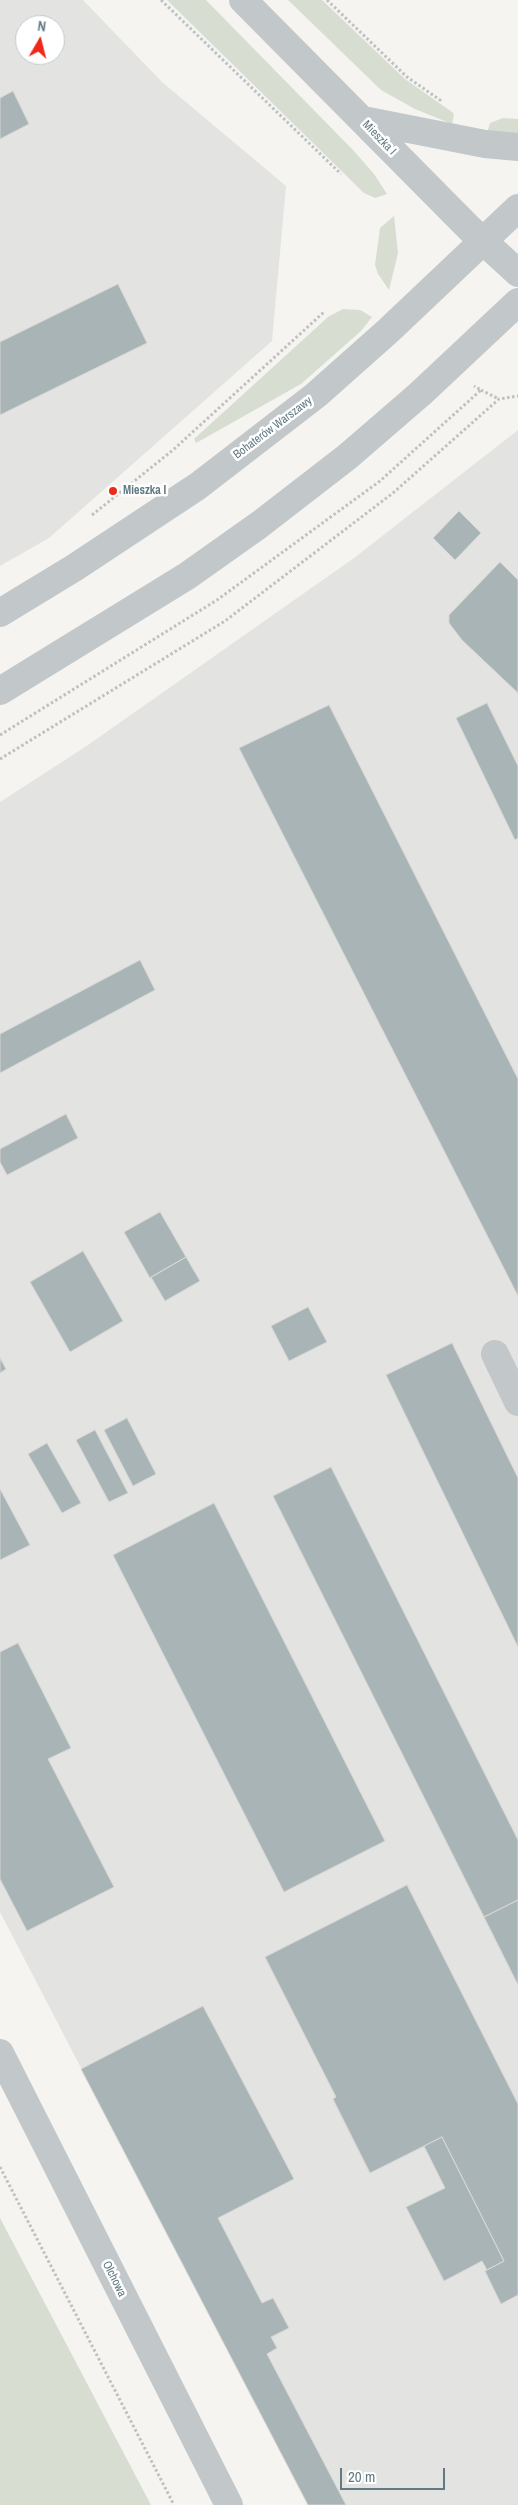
<!DOCTYPE html>
<html>
<head>
<meta charset="utf-8">
<style>
  body { margin:0 }
  #map { position:relative; width:518px; height:2505px; overflow:hidden; background:#f5f4f1; font-family:"Archivo Narrow",sans-serif }
  canvas { display:block }
  .north { position:absolute; left:15px; top:15px; width:50px; height:50px; box-sizing:border-box; background:#fff; border:1px solid #c0cace; border-radius:50%; rotate:8deg; font-size:14px; font-weight:700; line-height:20px; text-align:center; color:#627a84 }
  .north::after { content:''; display:block; margin:auto; width:18px; height:22px; background:#ee2918; clip-path:polygon(50% 0,100% 100%,50% 72%,0 100%) }
  .scale { position:absolute; left:340px; top:2468px; width:105px; height:22px; box-sizing:border-box; border:2px solid #627a84; border-top:0; padding-left:6px; font-size:15px; line-height:18px; white-space:nowrap; color:#627a84; -webkit-text-stroke:4px #fff; paint-order:stroke }
</style>
</head>
<body>
<div id="map">
<canvas width="518" height="2505"></canvas>
<div class="north">N</div>
<div class="scale">20 m</div>
</div>
<script>
const context = document.querySelector('canvas').getContext('2d');
context.lineJoin = 'round';
function paint(path, color) { context.fillStyle = color; context.fill(path, 'evenodd'); }
const shape = rows => new Path2D(rows.map(r => 'M' + r).join(''));
function strokePath(path, color, width, dash) { context.strokeStyle = color; context.lineWidth = width; context.lineCap = dash ? 'butt' : 'round'; context.setLineDash(dash || []); context.stroke(path); }
function drawText(font, color, halo, rows, align = 'center') {
  context.font = font + ' "Archivo Narrow",sans-serif'; context.lineWidth = 5; context.setLineDash([]); context.textBaseline = 'middle'; context.strokeStyle = halo; context.fillStyle = color; for (const [text, x, y, turn = 0] of rows) {
    context.save(); context.translate(x, y); context.rotate((+turn || 0) * Math.PI / 180); context.textAlign = isNaN(turn) ? turn : align; if (halo) context.strokeText(text, 0, 0); context.fillText(text, 0, 0); context.restore();
  }
}
paint(shape([
  [0,0,83,0,162,82,286,186,272,341,49,538,0,566],
  [25,25,55,25,55,55,25,55],
  [518,430,518,2505,308,2505,0,1912,0,802,88,745,354,558]
]), '#e3e4e2');
paint(shape([
  [167,0,206,0,353,150,374,174,387,194,375,198,364,193],
  [288,0,322,0,405,79,452,112,454,114,452,124,415,109,381,90],
  [503,118,518,119,518,135,487,133,490,123],
  [394,216,398,253,389,290,378,274,375,265,380,228],
  [343,309,360,310,372,317,361,331,301,384,196,443,194,439,328,317],
  [0,2218,151,2505,0,2505]
]), '#d7ddd1');
const building = shape([
  [13,91,29,124,0,139,0,98,13,91],
  [118,284,147,343,0,415,0,342,118,284],
  [459,511,481,533,455,560,433,538,459,511],
  [500,562,518,580,518,693,462,640,449,623,449,615,500,562],
  [487,703,518,766,518,838,515,840,456,718,487,703],
  [329,705,518,1079,518,1296,239,748,329,705],
  [140,960,155,990,0,1073,0,1034,140,960],
  [66,1114,78,1138,7,1175,0,1162,0,1149,66,1114],
  [160,1212,186,1257,150,1278,124,1232,160,1212],
  [83,1251,123,1321,70,1352,30,1282,83,1251],
  [186,1257,200,1281,165,1301,151,1277,186,1257],
  [308,1307,327,1342,289,1361,271,1326,308,1307],
  [452,1343,518,1478,518,1647,386,1375,452,1343],
  [0,1358,6,1369,0,1373,0,1358],
  [127,1418,156,1474,133,1486,104,1430,127,1418],
  [95,1430,128,1493,109,1502,76,1440,95,1430],
  [47,1443,81,1503,62,1513,28,1454,47,1443],
  [331,1467,518,1840,518,1900,484,1917,273,1496,331,1467],
  [0,1489,30,1545,0,1560,0,1489],
  [214,1503,385,1841,284,1892,113,1555,214,1503],
  [18,1643,71,1748,48,1759,114,1887,27,1931,0,1879,0,1652,18,1643],
  [407,1885,518,2104,518,2295,501,2304,485,2271,504,2261,442,2137,370,2173,333,2099,336,2097,265,1957,407,1885],
  [518,1900,518,1985,484,1917,518,1900],
  [203,2006,294,2179,218,2218,262,2303,273,2298,289,2328,271,2337,277,2348,267,2354,346,2505,308,2505,81,2069,203,2006],
  [442,2137,504,2261,487,2270,482,2261,444,2281,406,2207,445,2188,424,2146,442,2137]
]);
paint(building, '#a8b4b6');
strokePath(building, '#d6d6d4', 1);
strokePath(shape([
  [161,0,341,174],
  [327,0,407,77,443,102],
  [481,390,499,399],
  [92,515,173,450,324,312],
  [0,735,217,600,380,481,481,390,474,386],
  [0,759,225,621,393,493,499,399,518,396],
  [0,2167,174,2505]
]), '#bec0c2', 3, [2.5, 2.5]);
strokePath(shape([
  [243,0,470,229,518,273],
  [363,120,485,144,518,147],
  [0,613,74,568,198,486,316,395,388,331,518,208],
  [0,691,187,576,259,525,347,457,420,394,518,302],
  [495,1354,518,1402],
  [0,2053,229,2505]
]), '#c2c7c9', 28);
for (const [x, y, r, color] of [
  [113,491,5,"#ee2918"]
]) { const dot = new Path2D(); dot.arc(x, y, r, 0, 2 * Math.PI); context.fillStyle = color; context.fill(dot); strokePath(dot, '#fff', 2); }
drawText('12px', '#627a84', '#fff', [
  ["Mieszka I",379,138,46],
  ["Bohaterów Warszawy",273,428,-37],
  ["Olchowa",114,2279,63]
]);
drawText('bold 12px', '#627a84', '#fff', [
  ["Mieszka I",123,491]
], 'left');
</script>
</body>
</html>
